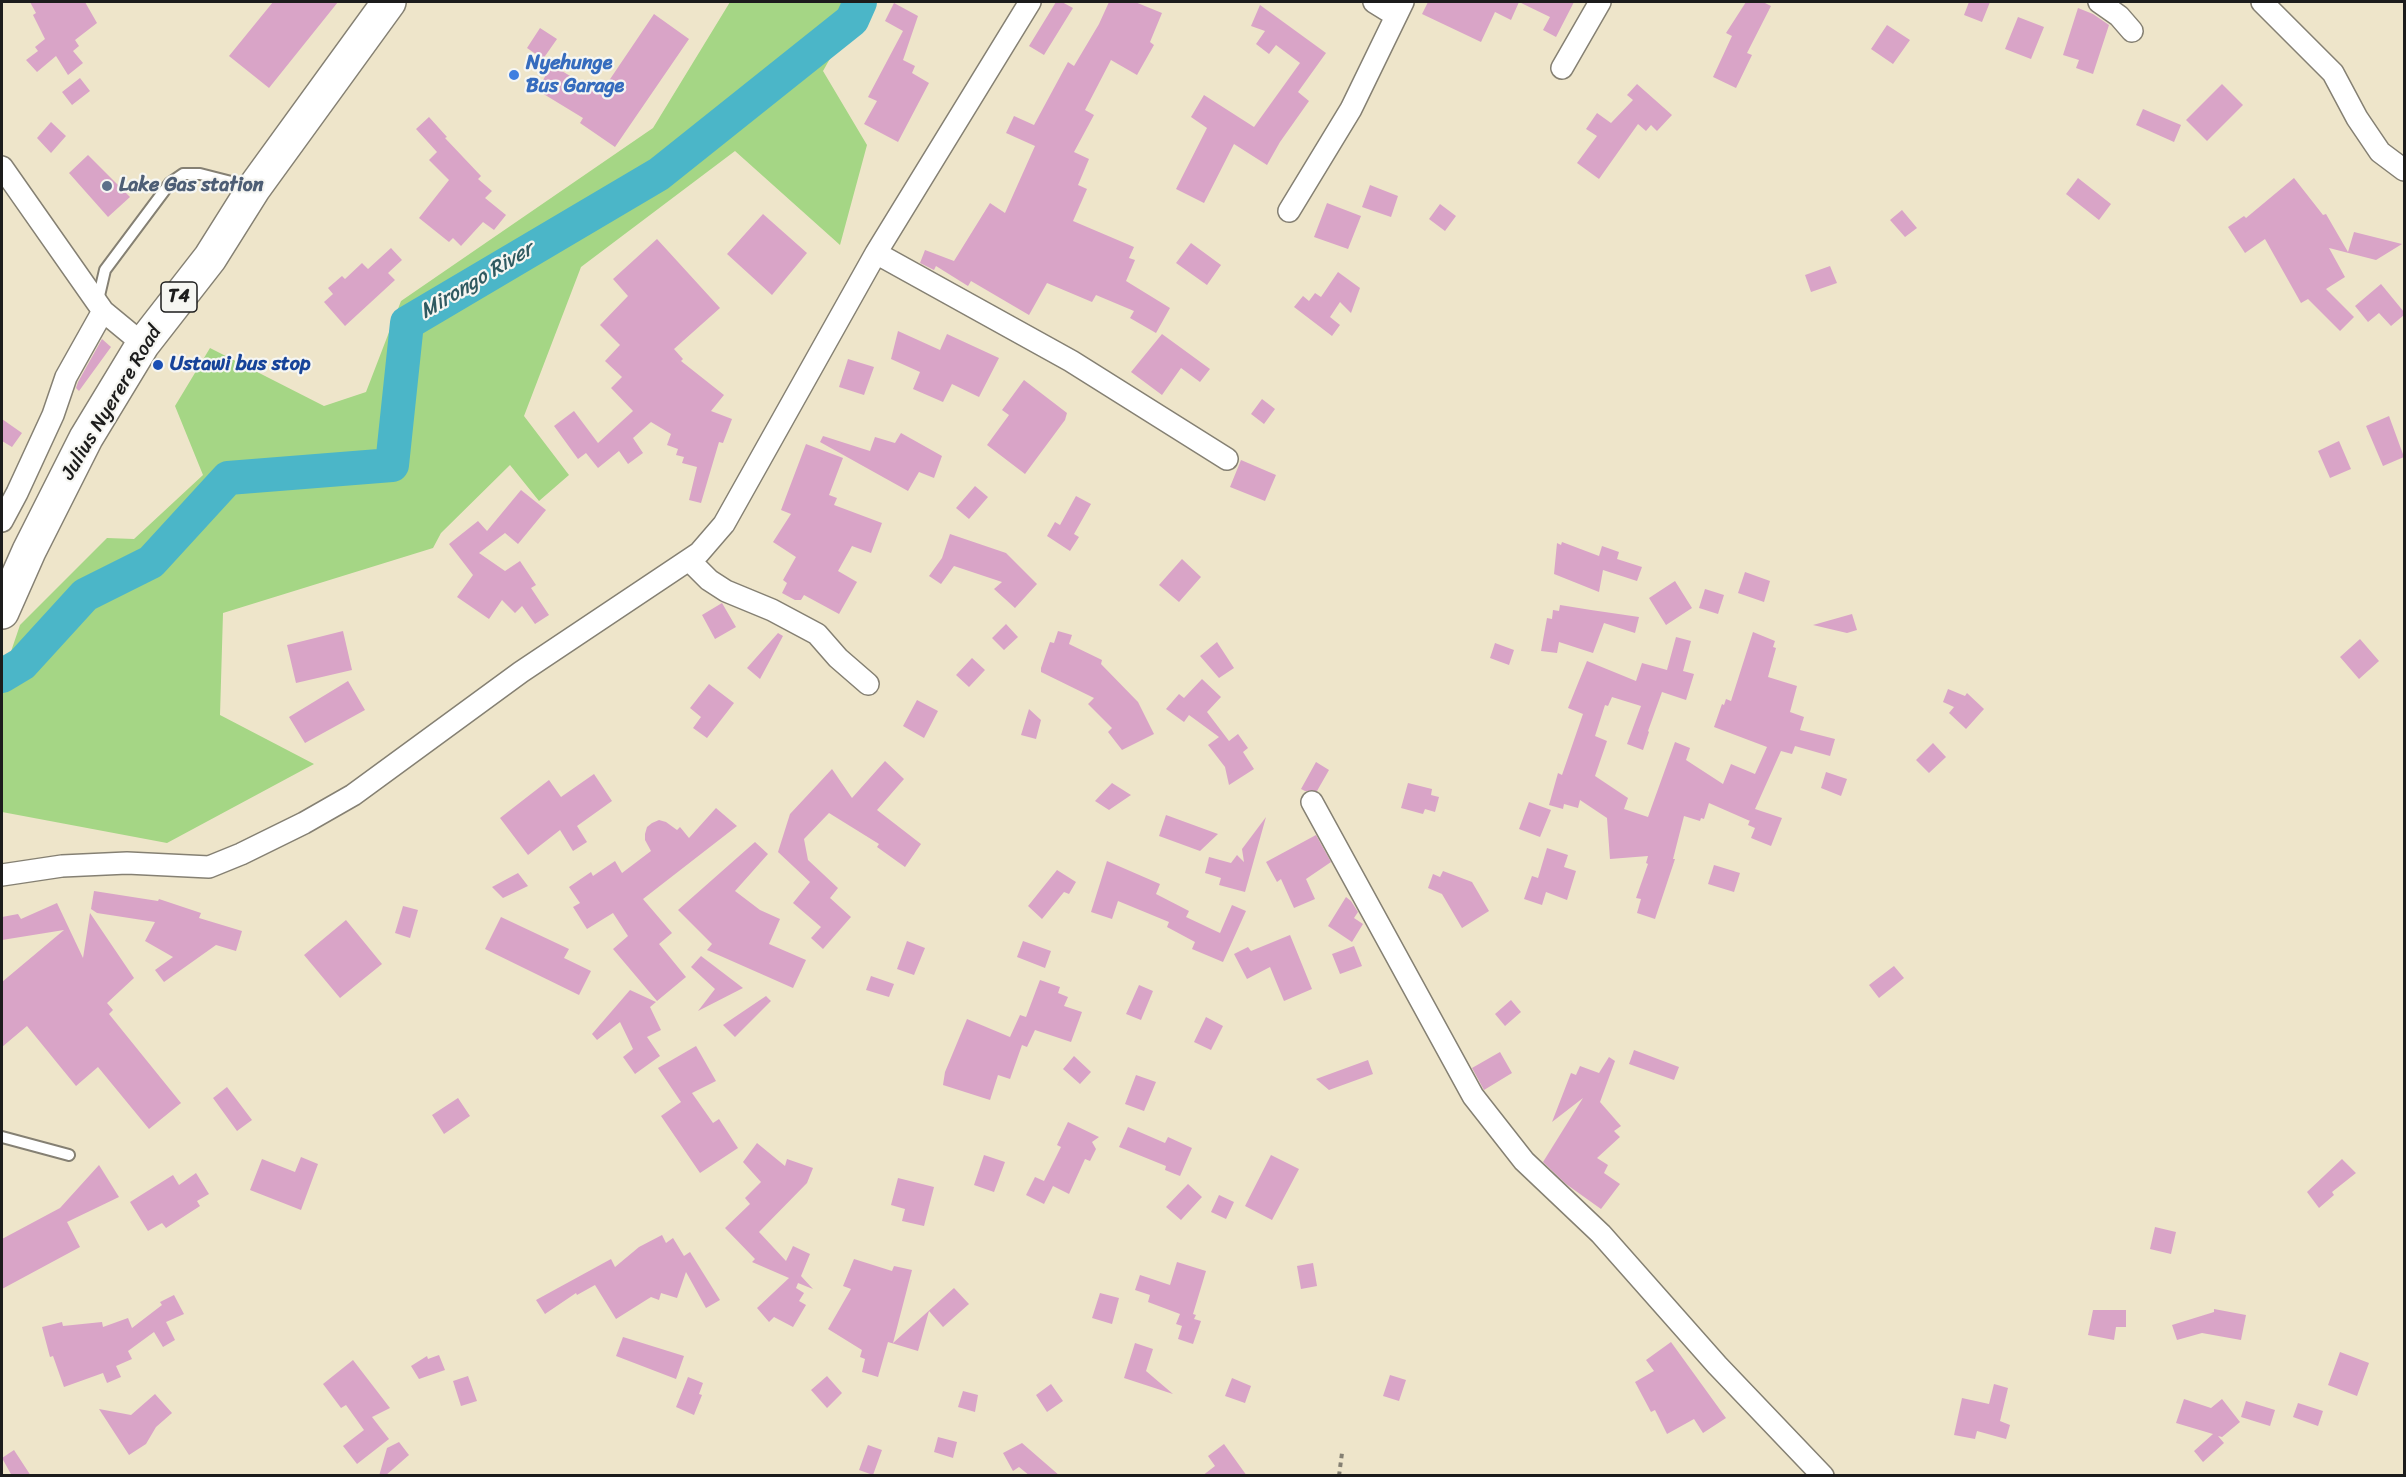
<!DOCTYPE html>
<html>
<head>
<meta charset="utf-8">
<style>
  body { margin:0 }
  #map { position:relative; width:2406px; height:1477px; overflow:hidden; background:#eee5ca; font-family:Sriracha,sans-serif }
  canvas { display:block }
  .frame { position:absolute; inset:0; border:3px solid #1c1c1c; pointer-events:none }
</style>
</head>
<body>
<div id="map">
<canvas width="2406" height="1477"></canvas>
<div class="frame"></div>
</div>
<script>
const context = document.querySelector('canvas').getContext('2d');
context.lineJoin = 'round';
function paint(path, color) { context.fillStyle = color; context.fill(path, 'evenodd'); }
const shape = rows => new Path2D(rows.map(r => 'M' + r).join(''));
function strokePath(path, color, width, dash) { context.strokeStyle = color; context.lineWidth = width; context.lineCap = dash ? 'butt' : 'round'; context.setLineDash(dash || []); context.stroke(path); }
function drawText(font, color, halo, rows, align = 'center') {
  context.font = font + ' Sriracha,sans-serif'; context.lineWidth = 4.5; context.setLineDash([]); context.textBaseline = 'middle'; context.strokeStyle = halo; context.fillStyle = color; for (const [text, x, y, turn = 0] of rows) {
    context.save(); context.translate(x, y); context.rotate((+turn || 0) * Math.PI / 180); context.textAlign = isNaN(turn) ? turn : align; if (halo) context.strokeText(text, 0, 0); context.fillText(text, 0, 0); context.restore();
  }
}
paint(shape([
  [730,2,862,2,823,71,867,145,840,245,735,151,581,267,524,416,569,475,539,501,510,465,441,533,433,548,223,613,220,715,314,764,167,843,2,812,2,678,20,625,107,538,134,539,203,475,175,406,210,348,324,406,366,392,401,301,653,128]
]), '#a5d685');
strokePath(shape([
  [2,676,22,664,85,595,151,562,228,478,392,465,407,323,659,174,852,20,860,2]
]), '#4bb6c8', 34);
paint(shape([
  [30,2,85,2,97,23,75,40,79,46,73,51,83,63,68,75,56,56,37,72,26,60,38,51,35,47,45,39,33,15,36,13],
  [273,2,338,2,269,88,229,56],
  [1056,2,1062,2,1073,8,1044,55,1029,46],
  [1109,2,1135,2,1162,13,1150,42,1154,45,1137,75,1111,60,1085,110,1094,115,1074,152,1089,159,1078,185,1087,189,1073,221,1134,247,1129,258,1135,260,1126,281,1170,308,1156,333,1130,318,1134,311,1096,295,1092,302,1047,283,1029,315,971,281,968,286,936,266,934,270,920,263,925,250,954,261,990,203,1005,213,1035,146,1006,133,1014,116,1034,125,1068,62,1074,66,1099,24],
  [1428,2,1574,2,1556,37,1543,30,1550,17,1519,2,1511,20,1495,12,1481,42,1422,14],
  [1746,2,1763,2,1771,6,1747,53,1752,55,1736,88,1713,77,1732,36,1726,33],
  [1969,2,1990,2,1982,22,1964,15],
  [894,3,918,16,903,60,915,66,912,73,929,83,898,142,864,124,877,101,868,97,903,31,885,21],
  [1260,5,1326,53,1298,92,1309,101,1280,142,1267,165,1234,144,1204,203,1176,189,1207,128,1191,117,1204,95,1254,127,1300,63,1276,45,1269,54,1256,44,1265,31,1251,26],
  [2078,8,2093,14,2109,25,2093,74,2076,68,2079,60,2063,55],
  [654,14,689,39,615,147,580,123,583,118,537,90,552,65,600,94],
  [2018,17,2044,27,2031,59,2005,49],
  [1887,25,1910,40,1893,64,1871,49],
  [540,28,557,39,543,59,527,48],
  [80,78,90,91,72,105,62,92],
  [1637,84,1672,115,1657,131,1651,125,1646,131,1638,124,1599,179,1577,163,1597,136,1586,129,1597,113,1611,123,1633,100,1627,95],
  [2222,84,2243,105,2207,141,2186,120],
  [2143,109,2181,125,2174,142,2136,125],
  [429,117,447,137,445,138,481,176,478,179,492,191,485,198,506,215,494,230,483,222,461,246,453,238,449,242,419,218,449,180,429,160,437,152,416,129],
  [51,122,66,136,51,153,37,138],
  [88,155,130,197,108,217,69,173],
  [2078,178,2111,204,2099,220,2066,194],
  [2294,178,2323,215,2326,214,2348,252,2354,232,2402,244,2376,260,2329,248,2345,277,2326,289,2354,317,2340,331,2308,299,2301,303,2265,239,2245,253,2228,227,2244,216,2246,218],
  [1370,185,1398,196,1391,217,1362,207],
  [1327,203,1361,216,1348,249,1314,237],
  [1440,204,1456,216,1445,231,1429,219],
  [1902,210,1917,228,1905,237,1890,220],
  [763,214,807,253,772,295,727,254],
  [657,239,720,308,674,349,683,359,681,361,724,395,711,411,732,419,723,443,719,442,701,503,689,500,697,467,682,463,684,457,676,455,678,449,667,445,671,434,651,422,633,438,643,453,628,464,619,451,598,468,586,453,578,459,554,426,574,411,598,443,633,411,611,388,622,377,605,361,620,345,600,325,628,296,613,279],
  [1191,243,1221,265,1207,285,1176,263],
  [391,248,402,260,388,273,395,280,345,326,324,302,333,294,328,288,342,276,345,279,362,263,368,269],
  [1830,266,1837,283,1811,292,1805,275],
  [1338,272,1360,288,1351,313,1340,302,1330,317,1340,325,1332,336,1294,307,1303,296,1309,301,1315,293,1321,297],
  [2381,284,2404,312,2404,315,2391,326,2379,313,2368,322,2355,306],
  [898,331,940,350,947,334,999,358,979,397,952,384,943,402,913,389,920,372,891,359],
  [1162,334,1210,369,1200,382,1181,368,1162,395,1131,372],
  [102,339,111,347,79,391,76,388,78,382],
  [848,359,874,367,864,395,839,387],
  [1024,380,1067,413,1065,420,1025,474,987,445,1009,415,1002,410],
  [1262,399,1275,409,1264,424,1251,414],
  [2389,416,2404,457,2383,466,2366,426],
  [2,419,22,433,12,447,2,441],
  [901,433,942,456,934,478,919,472,908,491,820,442,823,436,870,451,875,437,895,443],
  [2339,441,2351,469,2330,478,2318,451],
  [806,444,843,458,829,495,837,498,834,505,882,523,871,553,852,546,838,571,857,582,839,614,804,595,801,600,795,600,782,593,787,583,783,580,796,557,773,542,791,514,781,510],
  [1241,460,1276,475,1265,501,1230,487],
  [975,486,988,497,969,519,956,508],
  [521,490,546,510,518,544,505,533,479,553,505,571,520,561,536,585,531,588,549,615,535,624,522,606,515,613,502,600,489,619,457,597,473,575,449,544,478,521,487,531],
  [1076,496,1091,504,1074,534,1079,537,1070,551,1047,536,1055,522,1060,525],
  [950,534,1006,553,1037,584,1015,608,994,589,1002,582,954,566,941,584,929,576,942,558],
  [1562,542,1599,556,1602,546,1619,552,1617,559,1642,567,1637,581,1603,570,1599,592,1554,574,1557,543,1561,545],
  [1182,559,1201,577,1179,602,1159,585],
  [1745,572,1770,581,1764,602,1738,593],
  [1675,581,1692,608,1666,625,1649,598],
  [1705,589,1724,595,1718,614,1699,608],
  [722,603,736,627,715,639,702,615],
  [1560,605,1591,610,1639,617,1635,633,1604,623,1593,653,1559,642,1557,653,1541,651,1547,618,1552,619,1553,610,1559,611],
  [1852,614,1857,630,1847,633,1813,625],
  [1006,624,1018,637,1004,650,992,638],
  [343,631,352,670,296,683,287,645],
  [1058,631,1072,635,1069,644,1102,660,1101,664,1138,702,1154,734,1122,750,1108,732,1112,728,1088,704,1094,698,1041,672,1041,668,1050,642,1054,643],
  [1753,632,1775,641,1773,647,1776,648,1768,677,1797,686,1790,712,1804,717,1800,730,1835,739,1830,756,1795,746,1792,754,1781,751,1755,809,1782,818,1771,846,1751,838,1755,828,1748,825,1750,820,1750,821,1709,803,1704,819,1701,818,1700,821,1684,816,1673,859,1675,859,1655,919,1637,913,1641,899,1636,898,1648,864,1646,863,1648,856,1610,859,1607,818,1580,800,1578,808,1564,804,1563,809,1549,805,1558,773,1562,775,1583,714,1568,708,1587,661,1636,681,1642,663,1667,670,1676,637,1691,641,1683,671,1694,674,1686,700,1662,692,1648,731,1649,732,1643,750,1627,744,1641,706,1612,697,1608,706,1605,705,1595,736,1607,741,1595,776,1628,798,1624,809,1648,817,1675,742,1690,748,1686,760,1723,784,1731,764,1755,774,1767,747,1714,727,1722,704,1724,705,1726,699,1731,701],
  [778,633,783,636,760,679,747,668],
  [2360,639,2379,661,2359,679,2340,657],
  [1217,642,1234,668,1219,678,1200,656],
  [1495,643,1514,650,1509,665,1490,658],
  [972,658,985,670,969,687,956,675],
  [1202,679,1221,697,1207,712,1229,741,1238,734,1248,748,1243,752,1254,769,1229,785,1225,767,1208,745,1219,737,1189,715,1184,722,1166,709,1179,694,1184,698],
  [348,681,365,710,305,743,289,717],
  [709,684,734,703,707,738,693,728,701,717,690,708],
  [1948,689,1965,696,1967,693,1984,709,1966,729,1949,713,1954,707,1943,702],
  [917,700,938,711,924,738,903,726],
  [1029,709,1041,720,1036,739,1021,735],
  [1933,743,1946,757,1929,773,1916,760],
  [885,761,904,779,877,810,921,844,905,867,877,847,879,844,829,813,804,839,808,860,838,888,830,898,851,917,823,949,811,938,821,927,793,903,810,882,778,852,790,814,832,769,852,798],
  [1316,762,1329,770,1317,791,1305,791,1301,789],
  [1826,772,1847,779,1841,796,1821,788],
  [594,774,612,801,577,826,587,842,573,851,560,830,528,855,500,818,549,780,561,797],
  [1112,783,1131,795,1109,810,1095,801],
  [1408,783,1432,789,1431,795,1439,797,1435,812,1425,809,1423,814,1401,808],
  [1529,802,1551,810,1540,837,1519,829],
  [716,808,737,826,643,899,672,933,659,944,686,977,657,1001,613,949,628,936,613,913,587,929,573,907,580,903,569,887,591,872,593,876,615,861,622,873,651,851,645,840,645,834,647,827,652,823,659,820,666,822,677,830,680,827,689,838],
  [1166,815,1218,834,1200,851,1159,836],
  [1266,817,1245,892,1219,885,1221,878,1205,873,1209,857,1231,863,1237,855,1244,862,1242,849],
  [1316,835,1331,862,1306,879,1315,899,1294,908,1281,879,1277,882,1266,862],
  [755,842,768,854,735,891,760,910,780,919,769,944,806,960,793,988,707,950,712,944,678,910],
  [1547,848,1568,855,1564,867,1576,871,1567,900,1546,892,1542,905,1524,899,1532,876,1538,878],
  [1107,861,1160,884,1156,894,1189,911,1186,917,1220,933,1232,905,1246,911,1223,962,1192,949,1195,942,1167,927,1169,922,1118,901,1112,919,1091,912],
  [1714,865,1740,873,1734,892,1708,884],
  [1057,870,1076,882,1069,894,1064,892,1042,919,1028,906],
  [1443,871,1472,882,1489,911,1462,928,1442,894,1428,888,1433,874,1440,877],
  [518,873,528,886,503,898,492,887],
  [94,891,158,901,159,899,201,913,199,918,242,931,236,951,216,945,164,982,155,970,173,957,145,941,155,922,97,913,91,909],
  [1346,897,1351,901,1358,912,1354,918,1363,924,1352,942,1328,926],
  [57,903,83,958,90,913,134,978,107,1003,113,1010,109,1014,181,1103,149,1129,98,1067,76,1086,27,1026,2,1047,2,982,64,930,2,940,2,917,18,914,21,919],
  [403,906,418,910,410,938,395,933],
  [501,917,569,949,564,958,591,971,579,995,485,949],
  [346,920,382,964,340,998,304,955],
  [1290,935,1312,989,1284,1001,1270,967,1247,979,1234,954,1248,947,1251,951],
  [907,941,925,948,914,975,897,969],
  [1023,941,1051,951,1045,968,1017,957],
  [1354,946,1362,966,1340,974,1332,954],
  [701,956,743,988,698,1011,715,989,691,967],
  [1894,966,1904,978,1879,998,1869,985],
  [871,976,894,984,889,997,866,990],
  [1040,980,1060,987,1058,993,1068,997,1064,1006,1082,1012,1071,1042,1035,1030,1027,1047,1022,1045,1010,1079,998,1075,990,1100,943,1085,945,1072,967,1019,1010,1037,1020,1015,1026,1017],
  [1139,985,1153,991,1141,1020,1126,1014],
  [630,990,656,1002,650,1007,661,1030,647,1037,660,1056,635,1074,623,1057,633,1049,620,1022,597,1040,592,1034],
  [766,996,771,1001,735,1037,723,1025],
  [1511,1000,1521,1012,1505,1026,1495,1014],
  [1206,1017,1223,1026,1211,1050,1194,1042],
  [696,1046,716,1081,692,1093,713,1123,719,1119,738,1148,700,1173,661,1116,681,1102,658,1068],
  [1634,1050,1679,1067,1674,1080,1629,1064],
  [1500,1052,1512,1073,1484,1090,1472,1068],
  [1074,1056,1091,1072,1080,1084,1063,1069],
  [1609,1057,1615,1061,1600,1102,1621,1126,1614,1131,1620,1137,1597,1158,1608,1165,1604,1173,1620,1184,1601,1209,1566,1184,1543,1162,1583,1098,1552,1122,1571,1073,1576,1075,1580,1066,1599,1073],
  [1368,1060,1373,1074,1329,1090,1316,1079],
  [1136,1075,1156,1082,1144,1111,1125,1104],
  [227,1087,252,1120,237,1131,213,1098],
  [458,1098,470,1116,444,1134,432,1115],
  [1068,1122,1099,1137,1092,1142,1096,1149,1090,1161,1085,1159,1069,1194,1053,1186,1044,1204,1026,1195,1035,1177,1044,1181,1061,1147,1057,1145],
  [1128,1127,1165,1143,1168,1137,1192,1148,1180,1176,1165,1170,1166,1166,1119,1147],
  [757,1143,785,1166,787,1159,813,1168,807,1183,759,1232,786,1261,793,1246,810,1254,801,1276,813,1289,798,1283,796,1288,804,1293,799,1301,806,1305,793,1327,774,1317,769,1322,757,1308,789,1278,752,1262,755,1259,725,1228,750,1204,745,1198,761,1182,743,1162],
  [984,1155,1005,1162,994,1192,974,1185],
  [1271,1155,1299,1169,1272,1220,1245,1206],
  [301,1157,318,1164,301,1210,250,1190,262,1159,295,1172],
  [2342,1159,2356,1173,2332,1192,2334,1195,2319,1208,2307,1192],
  [99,1165,119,1197,67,1222,80,1247,2,1289,2,1239,60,1208],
  [196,1173,209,1194,197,1201,200,1206,166,1228,162,1223,148,1231,130,1202,173,1175,179,1185],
  [898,1178,934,1187,924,1226,902,1221,905,1209,891,1205],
  [1188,1184,1202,1197,1181,1220,1166,1207],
  [1219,1195,1234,1202,1226,1219,1211,1212],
  [2155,1227,2176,1232,2171,1254,2150,1249],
  [662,1235,666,1243,673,1238,684,1256,690,1252,720,1300,706,1308,686,1272,677,1298,661,1293,659,1300,651,1297,616,1319,595,1285,577,1295,576,1293,545,1314,536,1300,611,1259,615,1267,639,1247],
  [854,1259,892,1271,894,1266,912,1270,893,1343,954,1288,969,1304,943,1327,929,1311,918,1351,888,1342,878,1377,862,1372,865,1359,860,1357,862,1350,828,1329,851,1289,843,1286],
  [1177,1262,1206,1271,1193,1314,1196,1315,1194,1319,1201,1321,1193,1344,1178,1339,1182,1326,1176,1324,1180,1314,1148,1302,1150,1295,1135,1290,1140,1275,1170,1285],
  [1313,1263,1317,1286,1301,1289,1297,1266],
  [1100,1293,1119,1298,1112,1324,1092,1318],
  [174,1295,184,1314,166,1322,175,1340,163,1347,154,1332,128,1351,132,1359,116,1366,121,1377,107,1383,103,1373,64,1387,53,1356,50,1357,42,1327,62,1322,63,1326,102,1322,103,1327,128,1318,132,1328,162,1305,160,1302],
  [2214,1309,2246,1315,2241,1340,2202,1333,2177,1340,2172,1325,2214,1312],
  [2093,1310,2126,1310,2126,1327,2116,1327,2114,1340,2088,1335],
  [623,1337,684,1356,676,1379,616,1356],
  [1671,1342,1726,1418,1703,1433,1694,1419,1667,1434,1655,1410,1651,1412,1635,1382,1654,1371,1646,1360],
  [1135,1343,1153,1349,1146,1371,1173,1394,1124,1378],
  [2340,1352,2369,1363,2357,1396,2328,1385],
  [439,1355,445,1370,419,1379,411,1366,427,1356,428,1359],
  [353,1360,390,1408,372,1417,389,1439,357,1464,343,1446,364,1430,346,1405,341,1408,323,1384],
  [1390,1375,1406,1380,1399,1401,1383,1396],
  [468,1376,477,1401,461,1406,453,1381],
  [827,1376,842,1393,827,1408,811,1390],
  [688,1377,703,1383,699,1394,702,1395,694,1415,676,1407],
  [1232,1378,1251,1386,1245,1403,1225,1396],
  [1051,1384,1063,1401,1047,1412,1036,1395],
  [1994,1384,2008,1388,2000,1421,2010,1425,2006,1439,1977,1431,1975,1439,1954,1435,1962,1398,1989,1404],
  [963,1391,978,1395,975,1412,958,1407],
  [155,1394,172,1413,156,1427,146,1444,129,1455,99,1409,131,1415],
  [2184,1399,2211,1408,2222,1399,2240,1422,2222,1437,2218,1436,2224,1443,2203,1462,2194,1451,2213,1434,2176,1423],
  [2246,1401,2275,1410,2270,1426,2241,1417],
  [2298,1403,2323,1411,2318,1426,2293,1417],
  [938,1437,957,1442,953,1458,934,1452],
  [399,1442,409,1455,385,1476,379,1476,387,1448],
  [1022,1443,1060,1476,1030,1476,1019,1467,1013,1471,1003,1453],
  [1224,1444,1247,1476,1202,1476,1215,1466,1208,1456],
  [868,1445,882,1450,873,1475,859,1470],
  [14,1450,31,1476,12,1476,2,1458]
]), '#d9a4c7');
const lane = shape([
  [98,300,105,270,170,183,183,174,200,174,251,187],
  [2,1137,69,1155]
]);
const street = shape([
  [1374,2,1395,15],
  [2099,2,2119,16,2132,31],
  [2262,2,2333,73,2357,118,2380,152,2404,170],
  [1562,68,1600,2],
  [2,167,103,311,143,344],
  [1289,211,1351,109,1403,2],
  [876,253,1071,361,1227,459],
  [2,521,17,493,53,415,66,377,103,311],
  [689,560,709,580,726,591,772,610,817,634,838,658,868,684],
  [1312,802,1473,1096,1524,1161,1601,1234,1717,1365,1823,1476],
  [2,875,62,866,127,863,209,867,241,854,304,823,353,795,521,672,699,553,724,524,876,253,1030,2]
]);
const highway = shape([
  [2,612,29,551,86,438,143,344,210,258,254,188,389,2]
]);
strokePath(lane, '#858073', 14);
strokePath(street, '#858073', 24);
strokePath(highway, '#858073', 36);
strokePath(shape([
  [1339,1476,1342,1453]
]), '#858073', 4, [4.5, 4.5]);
strokePath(lane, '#fff', 10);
strokePath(street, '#fff', 21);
strokePath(highway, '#fff', 33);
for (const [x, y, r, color] of [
  [514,75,6,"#3f7fe0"],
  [107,186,6,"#5c6f8a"],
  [158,365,6,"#1a4fb4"]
]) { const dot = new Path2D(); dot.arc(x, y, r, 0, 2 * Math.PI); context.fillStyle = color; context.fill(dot); strokePath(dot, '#f6f6f2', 2); }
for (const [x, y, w] of [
  [179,297,36]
]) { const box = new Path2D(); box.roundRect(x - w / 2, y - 15, w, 30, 4.5); context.fillStyle = '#f6f6f2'; context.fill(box); strokePath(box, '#1c1c1c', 1.5); }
drawText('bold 18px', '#1c1c1c', null, [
  ["T4",179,297]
]);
drawText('bold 20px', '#366cbe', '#f6f6f2', [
  ["Nyehunge",526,64],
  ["Bus Garage",526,87]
], 'left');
drawText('bold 20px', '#4e5e75', '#f6f6f2', [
  ["Lake Gas station",119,186]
], 'left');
drawText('bold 20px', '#164399', '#f6f6f2', [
  ["Ustawi bus stop",170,365]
], 'left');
drawText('20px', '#1c1c1c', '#f6f6f2', [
  ["Julius Nyerere Road",112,403,-59]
]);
drawText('italic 21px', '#2f5a61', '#f6f6f2', [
  ["Mirongo River",477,281,-31]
]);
</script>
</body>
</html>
